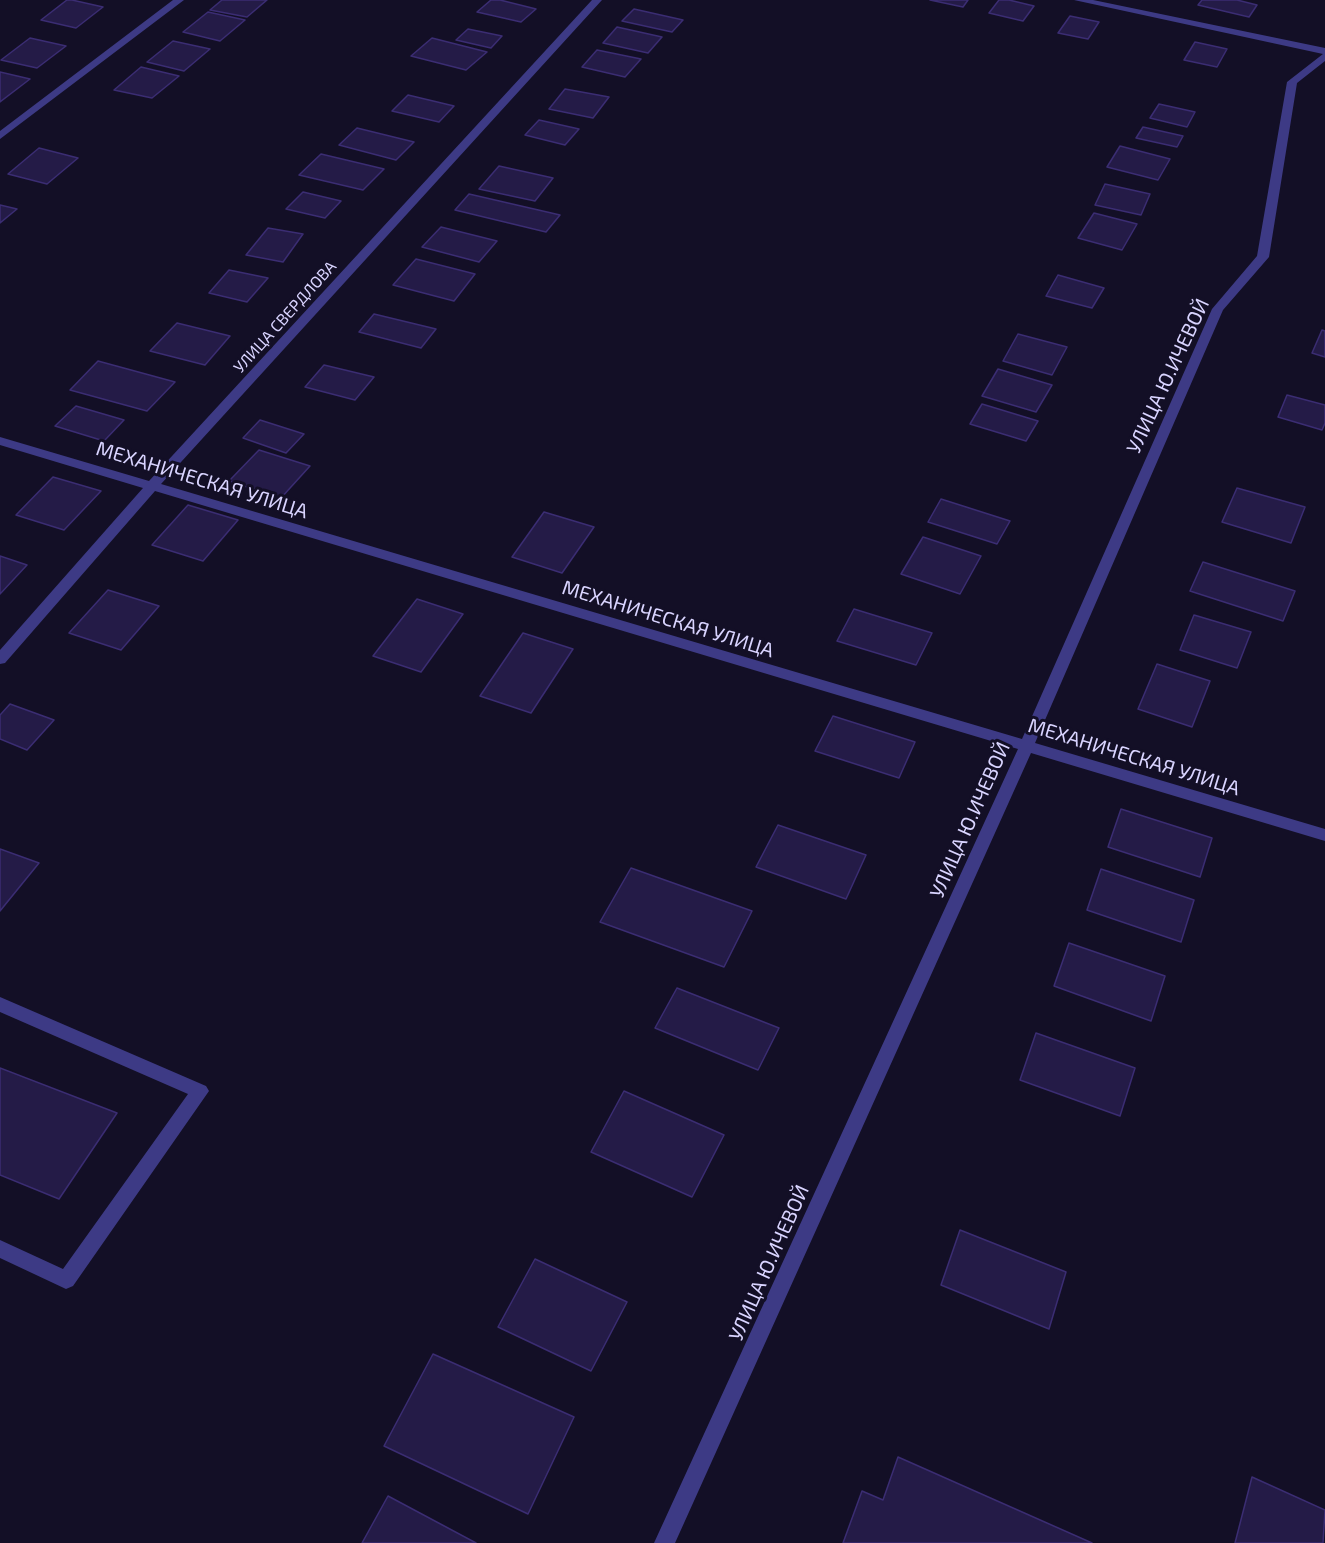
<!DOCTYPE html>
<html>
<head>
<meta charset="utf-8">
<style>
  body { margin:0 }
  canvas { display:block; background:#130f26 }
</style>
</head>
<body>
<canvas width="1325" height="1543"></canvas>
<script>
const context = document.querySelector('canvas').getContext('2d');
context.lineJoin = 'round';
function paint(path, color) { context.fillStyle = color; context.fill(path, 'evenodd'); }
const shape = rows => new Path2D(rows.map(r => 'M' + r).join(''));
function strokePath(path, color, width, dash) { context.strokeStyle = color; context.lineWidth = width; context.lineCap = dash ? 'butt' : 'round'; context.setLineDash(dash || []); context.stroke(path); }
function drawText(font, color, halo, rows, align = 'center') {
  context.font = font + ' "Exo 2",sans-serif'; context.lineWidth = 6; context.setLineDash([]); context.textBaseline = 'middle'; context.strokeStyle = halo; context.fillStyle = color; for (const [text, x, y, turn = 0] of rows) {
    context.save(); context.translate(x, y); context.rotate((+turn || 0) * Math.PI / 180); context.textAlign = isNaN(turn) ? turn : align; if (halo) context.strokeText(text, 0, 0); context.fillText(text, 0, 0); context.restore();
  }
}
const building = shape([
  [67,0,72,0,103,7,76,28,41,20,67,0],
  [222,0,267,0,247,17,210,10,222,0],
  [491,0,500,0,536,9,521,22,477,12,491,0],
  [930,0,968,0,963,7,930,0],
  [999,0,1009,0,1034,6,1023,21,989,13,999,0],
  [1202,0,1237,0,1257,5,1249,17,1198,5,1202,0],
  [634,9,683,20,672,32,622,21,634,9],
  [208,12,245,20,220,41,183,32,208,12],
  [1070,16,1099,22,1088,39,1058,33,1070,16],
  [617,27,662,37,648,53,603,43,617,27],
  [468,29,502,36,491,48,456,40,468,29],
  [30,38,66,46,37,68,1,60,30,38],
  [432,38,487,52,466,70,411,56,432,38],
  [173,41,210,49,184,71,147,62,173,41],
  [1195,42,1227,49,1217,67,1184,60,1195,42],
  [597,50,641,59,625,77,582,67,597,50],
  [141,67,179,76,152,98,114,90,141,67],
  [0,72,30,79,0,102,0,72],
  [565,89,609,97,593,118,549,109,565,89],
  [408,95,454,106,439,122,392,111,408,95],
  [1159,104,1195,112,1187,127,1150,118,1159,104],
  [539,120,579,129,565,145,525,135,539,120],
  [1143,127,1183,136,1177,147,1136,138,1143,127],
  [357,128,414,142,396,160,339,145,357,128],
  [1120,146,1170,159,1158,180,1107,167,1120,146],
  [39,148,78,158,47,184,8,174,39,148],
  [321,154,384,169,363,190,299,175,321,154],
  [499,166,553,178,535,201,479,189,499,166],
  [1105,184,1150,194,1141,215,1095,205,1105,184],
  [303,192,341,201,325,218,286,209,303,192],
  [469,194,560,215,546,232,455,210,469,194],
  [0,205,17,209,0,223,0,205],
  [1094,213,1137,224,1122,250,1078,238,1094,213],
  [441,227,497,241,479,262,422,247,441,227],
  [268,228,303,234,283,262,246,255,268,228],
  [416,259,475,274,454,301,393,285,416,259],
  [229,270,268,278,247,302,209,293,229,270],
  [1058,275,1104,288,1092,308,1046,296,1058,275],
  [374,314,436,329,421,348,359,332,374,314],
  [177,323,230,336,205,365,150,351,177,323],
  [1322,330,1325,331,1325,357,1312,353,1322,330],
  [1018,334,1067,347,1052,375,1003,361,1018,334],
  [98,361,175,382,147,411,70,390,98,361],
  [324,365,374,377,355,400,305,387,324,365],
  [998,369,1052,385,1036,412,982,396,998,369],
  [1287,395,1325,405,1325,423,1322,430,1278,417,1287,395],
  [982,404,1038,421,1026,441,970,424,982,404],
  [76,406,124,420,104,441,55,426,76,406],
  [260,420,304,434,286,453,243,438,260,420],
  [259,450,310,466,281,498,229,481,259,450],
  [53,477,101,491,64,530,16,515,53,477],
  [1237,488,1305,507,1291,543,1222,522,1237,488],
  [941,499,1010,521,997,544,928,522,941,499],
  [188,505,238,520,203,561,152,545,188,505],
  [544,512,594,527,562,573,512,557,544,512],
  [923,537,981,556,960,594,901,574,923,537],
  [0,556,27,565,0,594,0,556],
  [1203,562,1295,591,1283,621,1190,591,1203,562],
  [108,590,159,606,121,650,69,633,108,590],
  [417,599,463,614,421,672,373,656,417,599],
  [854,609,932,633,916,665,837,641,854,609],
  [1194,615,1251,632,1237,668,1180,650,1194,615],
  [523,633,573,649,531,713,480,696,523,633],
  [1157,664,1210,681,1192,727,1138,709,1157,664],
  [10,704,54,720,27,750,0,739,0,715,10,704],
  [833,716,915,742,899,778,815,751,833,716],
  [1121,809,1212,838,1200,877,1108,847,1121,809],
  [778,825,866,855,846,899,756,867,778,825],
  [0,849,39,863,0,911,0,849],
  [631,868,752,911,724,967,600,922,631,868],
  [1101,869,1194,900,1181,942,1087,910,1101,869],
  [1069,943,1165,976,1151,1021,1054,986,1069,943],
  [677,988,779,1028,758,1070,655,1028,677,988],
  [1036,1033,1135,1068,1120,1116,1020,1080,1036,1033],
  [0,1068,117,1113,59,1199,0,1175,0,1068],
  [624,1091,724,1135,692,1197,591,1152,624,1091],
  [960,1230,1066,1272,1049,1329,941,1285,960,1230],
  [535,1259,627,1302,591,1371,498,1327,535,1259],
  [433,1354,574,1417,528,1514,384,1446,433,1354],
  [898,1457,1092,1543,843,1543,862,1491,883,1500,898,1457],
  [1252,1477,1325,1510,1323,1543,1235,1543,1252,1477],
  [388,1496,476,1543,362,1543,388,1496]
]);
paint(building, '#241b47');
strokePath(building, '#3b2d73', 1.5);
paint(shape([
  [173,0,184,0,0,139,0,131,173,0],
  [592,0,602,0,161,484,1022,739,1212,309,1257,256,1287,82,1323,54,1074,0,1093,0,1325,48,1325,61,1297,83,1269,257,1223,310,1035,743,1325,829,1325,841,1031,753,675,1543,654,1543,1018,749,155,491,5,663,0,664,0,650,143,488,0,445,0,437,149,481,592,0],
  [0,997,206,1086,209,1091,73,1286,66,1289,0,1258,0,1240,63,1269,188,1094,0,1012,0,997]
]), '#3d3a85');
drawText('16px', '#d9d4ff', '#130f26', [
  ["УЛИЦА СВЕРДЛОВА",285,317,-48]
]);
drawText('20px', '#d9d4ff', '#130f26', [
  ["УЛИЦА Ю.ИЧЕВОЙ",1168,376,-65],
  ["МЕХАНИЧЕСКАЯ УЛИЦА",202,480,17],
  ["МЕХАНИЧЕСКАЯ УЛИЦА",668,619,17],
  ["МЕХАНИЧЕСКАЯ УЛИЦА",1134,757,17],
  ["УЛИЦА Ю.ИЧЕВОЙ",970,820,-66],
  ["УЛИЦА Ю.ИЧЕВОЙ",769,1263,-66]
]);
</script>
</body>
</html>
